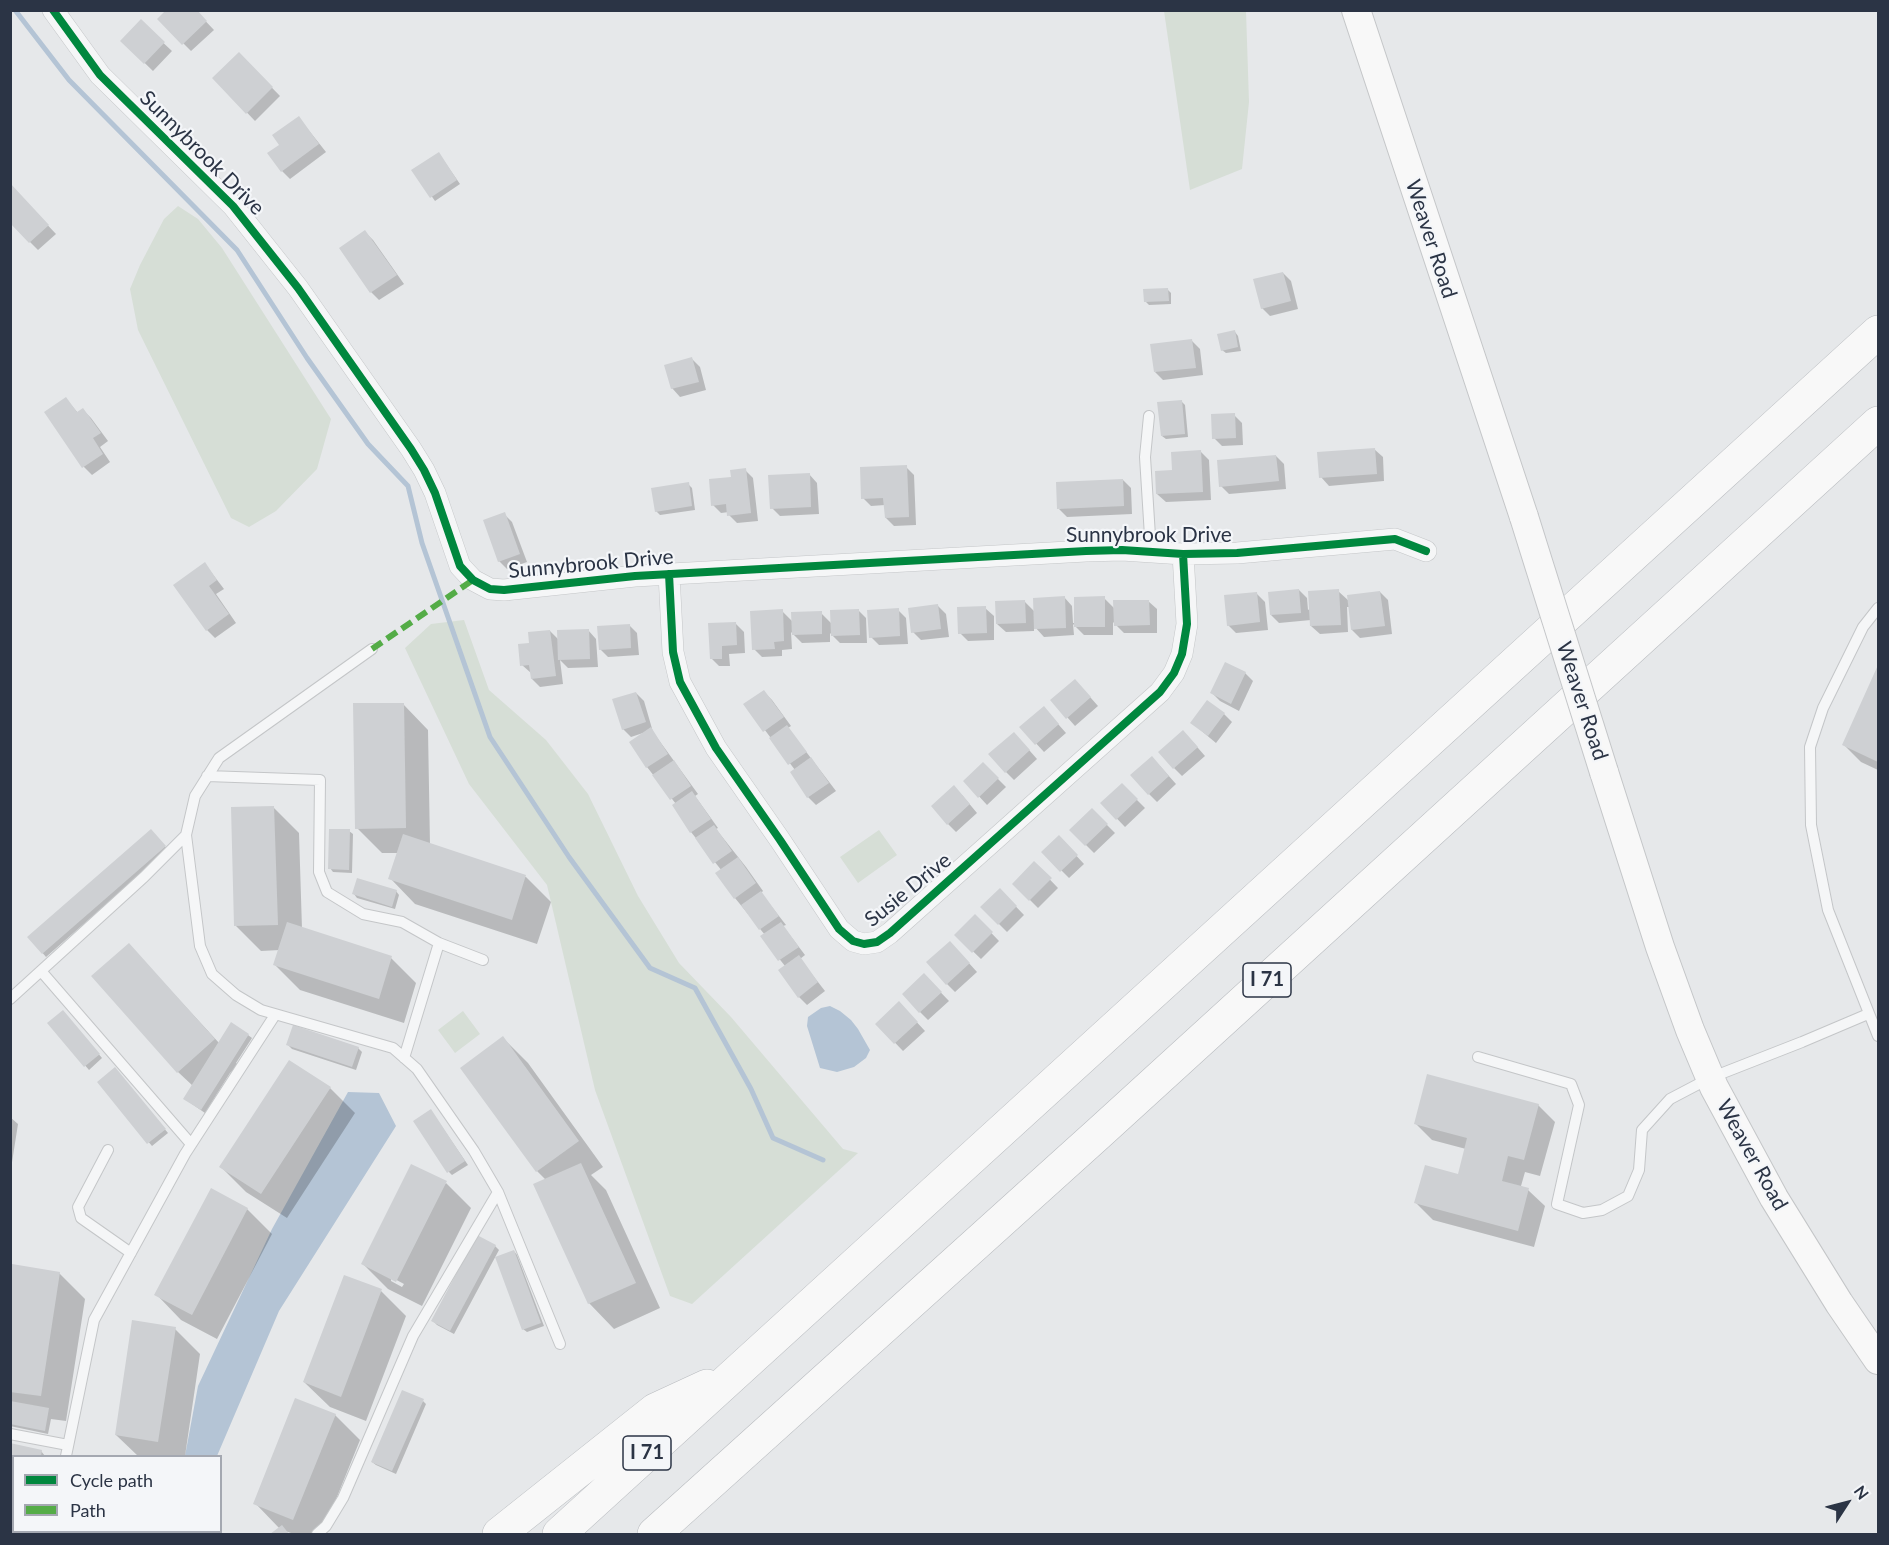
<!DOCTYPE html>
<html>
<head>
<meta charset="utf-8">
<style>
  body { margin:0 }
  #map { position:relative; width:1889px; height:1545px; overflow:hidden; background:#e6e8ea; font-family:Lato,sans-serif }
  canvas { display:block }
  .frame { position:absolute; inset:0; border:12px solid #2b3445; pointer-events:none }
  .legend { position:absolute; left:12px; top:1455px; width:210px; height:78px; box-sizing:border-box; background:#f4f6f9; border:2px solid #a4a8b1; margin:0; padding:8px 10px; list-style:none; font-size:18px; color:#2b3445 }
  .legend li { display:flex; align-items:center; gap:12px; height:30px }
  .legend b { width:30px; border:2px solid #a4a8b1 }
  .north { position:absolute; left:1817px; top:1473px; width:60px; height:60px; -webkit-text-stroke:4px #f4f6f9; paint-order:stroke; rotate:54deg; font-size:16px; font-weight:700; line-height:24px; text-align:center; color:#2b3445 }
  .north::after { content:''; display:block; margin:auto; width:21px; height:27px; background:#2b3445; clip-path:polygon(50% 0,100% 100%,50% 72%,0 100%) }
</style>
</head>
<body>
<div id="map">
<canvas width="1889" height="1545"></canvas>
<div class="frame"></div>
<ul class="legend">
<li><b style="height:8px;background:#00873e"></b>Cycle path</li>
<li><b style="height:8px;background:#54ac47"></b>Path</li>
</ul>
<div class="north">N</div>
</div>
<script>
const context = document.querySelector('canvas').getContext('2d');
context.lineJoin = 'round';
function paint(path, color) { context.fillStyle = color; context.fill(path, 'evenodd'); }
const shape = rows => new Path2D(rows.map(r => 'M' + r).join(''));
function strokePath(path, color, width, dash) { context.strokeStyle = color; context.lineWidth = width; context.lineCap = dash ? 'butt' : 'round'; context.setLineDash(dash || []); context.stroke(path); }
function drawText(font, color, halo, rows, align = 'center') {
  context.font = font + ' Lato,sans-serif'; context.lineWidth = 4.5; context.setLineDash([]); context.textBaseline = 'middle'; context.strokeStyle = halo; context.fillStyle = color; for (const [text, x, y, turn = 0] of rows) {
    context.save(); context.translate(x, y); context.rotate((+turn || 0) * Math.PI / 180); context.textAlign = isNaN(turn) ? turn : align; if (halo) context.strokeText(text, 0, 0); context.fillText(text, 0, 0); context.restore();
  }
}
paint(shape([
  [1164,11,1246,11,1249,102,1242,169,1190,190],
  [178,206,198,219,222,248,331,419,317,469,276,511,249,527,231,518,138,330,130,289,140,265,164,219],
  [464,620,489,690,546,740,588,794,638,896,679,963,731,1017,843,1149,858,1153,692,1304,670,1296,595,1090,547,885,469,784,405,648,431,624],
  [879,830,897,855,858,883,840,857],
  [463,1011,480,1034,455,1053,438,1030]
]), '#d6ded6');
paint(shape([
  [830,1006,840,1011,851,1020,858,1029,870,1050,866,1058,854,1067,837,1072,820,1068,807,1026,808,1017,821,1008],
  [348,1092,379,1093,396,1126,279,1311,217,1456,185,1456,198,1386,272,1229]
]), '#b4c4d5');
paint(shape([
  [195,10,214,30,191,51,159,19],
  [141,22,172,51,153,71,122,41],
  [239,54,280,96,255,121,214,78],
  [299,118,326,152,290,179,282,171,281,145],
  [442,158,460,184,435,201,414,171],
  [10,185,56,234,38,250,30,242],
  [365,232,373,240,404,284,379,300,371,292],
  [1283,273,1291,281,1298,309,1270,316,1262,308],
  [1167,289,1171,293,1171,304,1149,305,1145,301],
  [1235,332,1238,336,1241,351,1226,353,1222,350],
  [1192,341,1200,349,1203,375,1163,380,1155,372],
  [692,359,700,367,706,390,680,397,672,388],
  [66,399,78,413,83,410,91,418,108,441,100,447,110,462,92,475,84,467],
  [1181,401,1185,405,1188,437,1166,439,1162,436],
  [1234,415,1242,423,1243,445,1222,446,1214,438],
  [1374,449,1383,457,1384,481,1329,486,1321,477],
  [1201,452,1209,460,1211,500,1166,502,1157,494,1173,471],
  [1276,456,1284,464,1286,489,1229,494,1221,486],
  [906,467,914,475,916,525,894,526,886,518,885,505,871,506,863,498],
  [745,470,753,478,758,521,737,523,729,515,729,512,721,513,713,505,732,479],
  [809,474,817,483,819,514,780,516,772,508],
  [1123,480,1131,488,1132,514,1067,517,1059,509],
  [688,484,692,488,695,510,660,515,656,511],
  [504,514,512,522,527,562,507,569,499,561],
  [205,564,224,589,216,594,236,623,215,638,207,630],
  [1299,590,1307,598,1308,610,1338,591,1349,601,1380,592,1388,600,1392,634,1360,638,1352,630,1350,607,1347,607,1348,632,1320,634,1311,626,1311,620,1279,623,1271,615],
  [1257,594,1265,602,1268,630,1236,633,1228,625],
  [1064,597,1072,606,1073,623,1076,623,1104,598,1115,609,1148,601,1157,609,1157,633,1124,633,1113,622,1113,635,1084,635,1073,624,1074,635,1044,637,1034,626,1034,631,1006,632,997,624,1025,602,1035,612],
  [938,606,946,614,949,637,921,640,913,632],
  [985,608,994,616,994,640,968,641,960,633],
  [858,610,866,618,867,643,840,643,830,633,830,642,802,643,791,632,792,649,782,650,782,656,762,657,754,649,782,611,793,622,821,613,832,624],
  [898,610,906,618,908,644,879,645,871,637],
  [736,624,744,632,745,653,729,654,730,666,719,666,711,658],
  [629,625,637,633,639,655,608,657,600,649],
  [588,630,596,639,598,667,568,668,560,660,563,684,540,687,532,679,531,673,522,665,531,644,550,631,559,640],
  [1878,669,1878,770,1861,762,1844,745],
  [1245,673,1253,681,1239,711,1220,701,1212,693],
  [1083,689,1098,706,1075,726,1052,700],
  [764,692,772,700,791,726,788,728,836,791,816,805,808,797,795,770,746,705],
  [636,693,644,701,653,732,698,794,695,796,718,828,716,829,746,867,763,891,761,893,786,925,783,926,805,955,800,959,825,991,807,1005,799,997,785,966,762,937,765,935,735,898,722,871,691,832,676,804,647,767,643,733,631,737,623,729],
  [403,704,428,730,430,845,526,877,551,902,537,944,415,904,390,878,398,853,382,853,357,828],
  [1224,714,1232,722,1216,743,1192,723],
  [1051,716,1066,733,1044,752,1021,727],
  [1191,740,1205,756,1182,776,1174,768],
  [1022,742,1037,759,1014,780,1006,772],
  [983,764,1006,787,987,805,965,781],
  [1160,766,1176,784,1157,802,1149,794],
  [1122,785,1145,808,1125,827,1103,804],
  [962,795,977,813,956,832,948,824],
  [274,808,299,833,302,929,391,958,416,983,404,1023,300,990,275,965,280,950,261,951,236,926],
  [1092,810,1115,833,1094,853,1071,830],
  [151,831,168,850,46,957,29,937],
  [349,831,353,834,352,873,333,872,330,868],
  [1059,837,1084,864,1069,878,1043,852],
  [1034,863,1058,888,1038,908,1014,884],
  [1000,890,1024,915,1007,932,982,907],
  [396,891,399,895,395,909,357,898,354,894],
  [975,916,999,941,981,959,956,935],
  [129,945,220,1044,248,1035,252,1038,236,1063,239,1065,230,1073,205,1113,189,1102,193,1086,178,1072],
  [958,951,977,972,955,992,947,984],
  [924,975,949,1001,928,1020,920,1012],
  [899,1003,925,1031,903,1051,877,1024],
  [66,1015,102,1058,89,1070,49,1023],
  [503,1038,528,1063,603,1167,591,1175,606,1190,660,1308,614,1329,589,1303,546,1180,537,1171],
  [288,1045,358,1048,362,1052,356,1070,292,1049],
  [118,1073,168,1133,152,1146,99,1083],
  [330,1088,355,1113,287,1218,246,1192,221,1167],
  [1538,1105,1555,1122,1540,1176,1525,1172,1521,1186,1528,1190,1545,1206,1534,1247,1433,1220,1416,1203,1459,1176,1466,1149,1432,1140,1415,1123],
  [434,1115,468,1165,452,1175,449,1172],
  [10,1117,18,1124,10,1175],
  [446,1183,471,1208,422,1306,388,1289,363,1264],
  [391,1277,404,1284,402,1287,391,1281],
  [247,1209,272,1234,217,1339,181,1320,156,1294],
  [495,1246,499,1250,454,1334,437,1325,433,1321],
  [514,1251,517,1255,544,1326,527,1332,523,1329],
  [13,1266,59,1273,85,1299,66,1421,51,1419,48,1434,10,1426,10,1282],
  [381,1291,406,1316,366,1421,330,1407,304,1382],
  [175,1329,200,1354,185,1456,138,1456,116,1435],
  [423,1401,426,1404,396,1474,376,1465,372,1462],
  [335,1415,360,1440,322,1534,294,1534,285,1531,288,1534,273,1534,280,1529,255,1503],
  [10,1445,41,1451,45,1456,14,1456,14,1468,10,1467],
  [86,1532,166,1532,166,1534,86,1534]
]), '#0003');
strokePath(shape([
  [15,10,69,80,237,250,307,358,368,444,408,486,422,543,490,737,569,857,650,968,695,988,751,1089,773,1138,823,1160]
]), '#b4c4d5', 5);
paint(shape([
  [166,10,197,10,207,21,182,45,157,19],
  [141,19,165,42,144,64,120,41],
  [239,52,273,87,246,114,212,78],
  [299,116,319,144,281,172,267,153,279,145,272,135],
  [439,152,457,180,430,198,411,170],
  [10,183,49,225,29,243,10,223],
  [365,230,397,275,370,293,339,248],
  [1283,272,1291,301,1261,309,1253,279],
  [1168,288,1169,301,1144,302,1143,289],
  [1235,330,1238,347,1221,351,1217,334],
  [1192,339,1196,368,1154,372,1150,344],
  [692,357,699,382,671,389,664,365],
  [66,397,77,412,83,408,101,433,93,438,103,454,82,468,44,412],
  [1182,400,1185,434,1161,436,1157,402],
  [1235,413,1236,438,1212,439,1211,414],
  [1375,448,1377,474,1319,478,1317,452],
  [1201,450,1203,492,1156,494,1155,471,1172,470,1171,452],
  [1276,455,1279,481,1219,487,1217,460],
  [907,465,909,517,885,518,883,498,861,499,860,467],
  [746,468,751,513,727,516,726,504,711,506,709,479,731,477,730,470],
  [810,473,811,507,770,509,768,475],
  [1123,479,1124,506,1057,509,1056,482],
  [689,482,692,506,655,512,651,488],
  [505,512,520,554,498,562,483,520],
  [205,562,217,580,209,586,229,614,206,631,173,585],
  [1299,589,1301,613,1270,615,1268,592],
  [1339,589,1341,625,1310,626,1308,591],
  [1380,591,1385,626,1351,630,1347,595],
  [1257,592,1260,622,1227,626,1224,595],
  [1065,596,1066,628,1034,629,1033,598],
  [1105,596,1105,627,1074,627,1074,597],
  [1025,600,1026,623,996,624,995,601],
  [1113,600,1149,600,1150,625,1114,626],
  [938,604,941,629,911,633,908,608],
  [986,606,987,633,958,634,957,607],
  [899,608,900,636,869,638,867,610],
  [783,609,784,641,774,642,775,649,752,650,750,611],
  [859,609,860,635,831,636,830,610],
  [822,611,822,634,792,635,791,612],
  [736,622,737,645,722,646,722,659,710,659,708,623],
  [630,624,631,648,599,650,597,626],
  [589,629,590,659,558,660,557,630],
  [550,630,556,676,531,679,529,665,520,666,518,644,529,643,528,632],
  [1225,662,1246,672,1231,704,1210,693],
  [1878,665,1878,762,1842,745],
  [1075,679,1091,697,1066,719,1050,700],
  [764,690,784,717,763,732,743,704],
  [636,692,646,722,622,730,612,699],
  [1207,700,1225,713,1208,736,1190,723],
  [353,703,404,703,406,828,355,829],
  [1044,706,1059,724,1035,745,1019,727],
  [787,725,807,752,788,765,769,738],
  [651,727,668,754,646,768,629,742],
  [1183,730,1198,747,1173,769,1158,752],
  [1014,732,1030,750,1005,773,988,754],
  [1152,756,1169,776,1148,795,1130,775],
  [811,757,829,783,807,798,790,772],
  [674,760,691,786,670,800,652,775],
  [983,762,999,778,978,798,963,781],
  [1122,783,1138,799,1116,820,1100,803],
  [954,785,970,804,947,825,931,806],
  [692,791,711,819,690,833,672,805],
  [274,806,278,925,234,926,231,807],
  [1092,808,1108,824,1085,846,1069,830],
  [714,825,732,851,713,864,695,838],
  [151,829,166,846,42,954,27,937],
  [329,829,350,829,349,870,328,869],
  [403,834,526,875,512,920,388,879],
  [1059,835,1078,855,1060,872,1041,852],
  [738,857,756,883,734,899,715,873],
  [1034,861,1052,878,1029,901,1012,884],
  [357,878,397,890,392,907,352,894],
  [1000,888,1017,906,998,925,980,907],
  [761,891,779,916,759,930,741,905],
  [975,914,993,932,972,953,954,935],
  [287,922,392,956,379,999,273,965],
  [781,922,799,947,778,961,760,936],
  [950,941,970,963,946,985,926,962],
  [129,943,215,1039,177,1073,91,976],
  [799,955,818,982,798,998,778,970],
  [924,973,942,992,919,1013,902,994],
  [899,1001,918,1022,894,1044,875,1024],
  [63,1010,100,1054,84,1067,47,1023],
  [231,1022,249,1034,201,1110,183,1099],
  [293,1025,359,1047,352,1067,286,1045],
  [503,1036,579,1141,536,1172,460,1068],
  [289,1060,331,1087,261,1194,219,1167],
  [115,1067,166,1129,147,1144,97,1082],
  [1427,1074,1539,1104,1524,1160,1508,1156,1502,1181,1529,1188,1518,1231,1414,1203,1425,1165,1458,1174,1467,1138,1414,1124],
  [431,1109,465,1161,447,1173,413,1121],
  [581,1163,636,1283,588,1304,533,1184],
  [411,1164,447,1181,396,1282,361,1264],
  [211,1188,248,1208,192,1315,154,1295],
  [477,1235,496,1245,450,1331,431,1321],
  [514,1250,541,1323,522,1330,495,1257],
  [12,1264,60,1272,41,1396,10,1392],
  [344,1275,382,1289,341,1397,303,1382],
  [132,1320,176,1327,158,1442,115,1435],
  [402,1390,424,1399,392,1471,371,1462],
  [295,1398,336,1414,293,1520,253,1504],
  [10,1401,49,1408,45,1431,10,1424],
  [10,1443,42,1450,41,1456,14,1456,14,1466,10,1465],
  [282,1525,289,1534,270,1534],
  [85,1532,138,1532,137,1534,84,1534]
]), '#ced0d3');
const service = shape([
  [1149,416,1145,457,1151,552],
  [1878,608,1863,627,1823,708,1810,747,1811,825,1828,910,1878,1036],
  [207,776,320,780,319,872,327,892,363,914,402,922,439,943,483,960],
  [186,835,200,946,212,974,236,995,261,1010,393,1048,417,1069,474,1151,498,1192,560,1344],
  [41,971,191,1144],
  [10,999,144,877,186,835,195,796,219,758,372,649],
  [1478,1057,1571,1084,1579,1105,1557,1204,1583,1213,1602,1210,1628,1196,1639,1170,1642,1130,1670,1099,1710,1078,1802,1042,1868,1014],
  [404,1058,439,943],
  [108,1150,78,1207,81,1218,131,1253],
  [10,1434,68,1445],
  [66,1456,94,1320,185,1154,275,1015],
  [50,1534,50,1532],
  [317,1534,326,1526,343,1498,413,1336,498,1192]
]);
const minor = shape([
  [53,10,100,75,233,206,298,288,411,449,424,470,435,493,460,566,473,580,490,589,504,590,635,576,1086,551,1122,550,1183,554,1237,553,1395,539,1426,551],
  [669,574,673,652,680,682,716,748,780,840,839,929,853,941,864,944,877,942,890,933,1160,692,1174,673,1182,654,1187,624,1183,554]
]);
const secondary = shape([
  [1356,10,1524,517],
  [1604,772,1660,947,1690,1030,1714,1087,1774,1198,1839,1303,1878,1360]
]);
const motorway = shape([
  [499,1534,655,1410,707,1386],
  [559,1534,1878,332],
  [654,1534,1099,1133,1878,423]
]);
strokePath(service, '#c4c6c8', 12);
strokePath(minor, '#c4c6c8', 22);
strokePath(secondary, '#c4c6c8', 30);
strokePath(motorway, '#b8bbbf', 34);
strokePath(service, '#f5f6f7', 10);
strokePath(minor, '#f5f6f7', 21);
strokePath(secondary, '#f8f8f8', 28);
strokePath(motorway, '#f8f8f8', 33);
const secondaryBridge = shape([
  [1524,517,1604,772]
]);
strokePath(secondaryBridge, '#c4c6c8', 30, []);
strokePath(secondaryBridge, '#f8f8f8', 28);
strokePath(shape([
  [372,649,473,580]
]), '#54ac47', 6, [12, 6]);
strokePath(shape([
  [53,10,100,75,233,206,298,288,411,449,424,470,435,493,460,566,473,580,490,589,504,590,635,576,1086,551,1122,550,1183,554,1237,553,1395,539,1426,551],
  [669,574,673,652,680,682,716,748,780,840,839,929,853,941,864,944,877,942,890,933,1160,692,1174,673,1182,654,1187,624,1183,554]
]), '#00873e', 8);
for (const [x, y, w] of [
  [1267,980,48],
  [647,1453,48]
]) { const box = new Path2D(); box.roundRect(x - w / 2, y - 17, w, 34, 4.5); context.fillStyle = '#f4f6f9'; context.fill(box); strokePath(box, '#2b3445', 1.5); }
drawText('bold 20px', '#2b3445', null, [
  ["I 71",1267,980],
  ["I 71",647,1453]
]);
drawText('21px', '#2b3445', '#f4f6f9', [
  ["Sunnybrook Drive",202,153,45],
  ["Weaver Road",1431,239,72],
  ["Sunnybrook Drive",1149,535],
  ["Sunnybrook Drive",591,564,-5],
  ["Weaver Road",1582,701,72],
  ["Susie Drive",908,890,-39],
  ["Weaver Road",1752,1155,61]
]);
</script>
</body>
</html>
